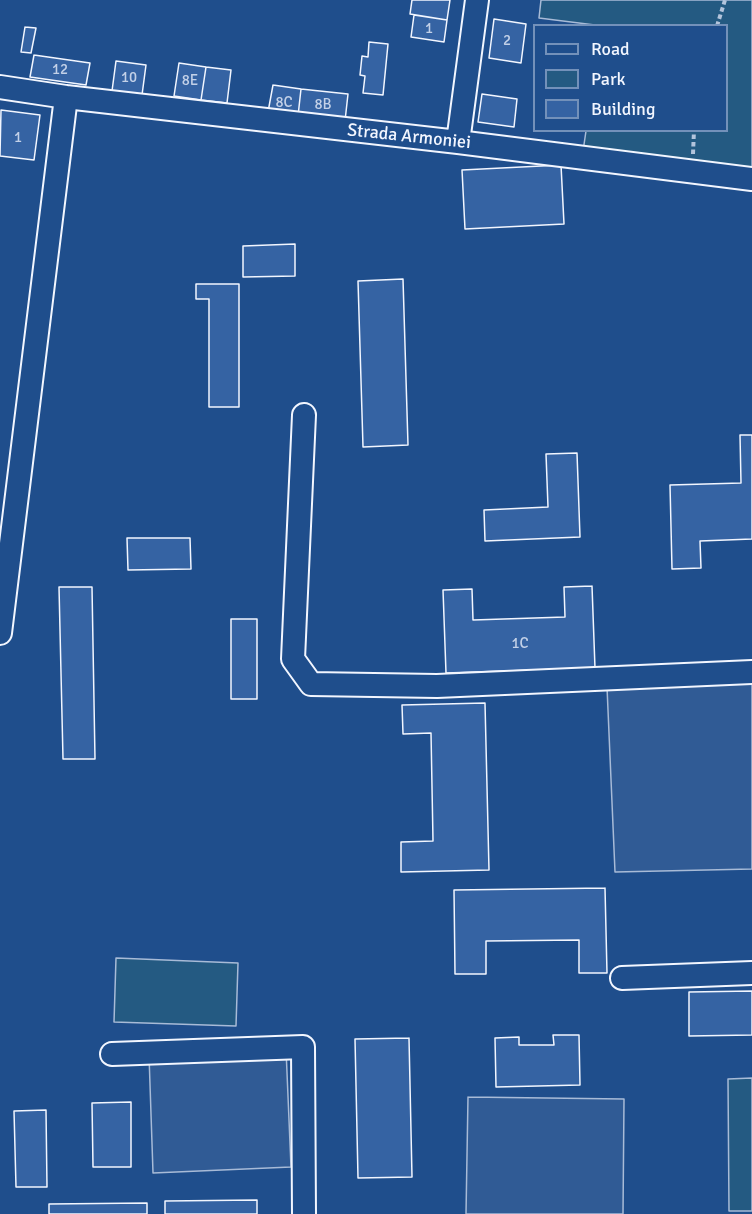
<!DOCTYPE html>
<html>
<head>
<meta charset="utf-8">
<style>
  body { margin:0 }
  #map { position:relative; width:752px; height:1214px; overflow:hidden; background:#1f4e8c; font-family:Signika,sans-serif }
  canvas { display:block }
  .legend { position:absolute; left:533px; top:24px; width:195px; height:108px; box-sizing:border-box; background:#1f4e8c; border:2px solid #7391ba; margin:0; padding:8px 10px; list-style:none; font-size:18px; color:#f2f6ff }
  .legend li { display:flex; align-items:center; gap:12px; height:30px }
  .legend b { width:30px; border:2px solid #7391ba }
</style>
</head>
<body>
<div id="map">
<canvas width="752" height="1214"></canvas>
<ul class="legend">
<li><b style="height:8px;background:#1f4e8c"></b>Road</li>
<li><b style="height:16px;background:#245a82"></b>Park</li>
<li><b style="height:16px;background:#3563a3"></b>Building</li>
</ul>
</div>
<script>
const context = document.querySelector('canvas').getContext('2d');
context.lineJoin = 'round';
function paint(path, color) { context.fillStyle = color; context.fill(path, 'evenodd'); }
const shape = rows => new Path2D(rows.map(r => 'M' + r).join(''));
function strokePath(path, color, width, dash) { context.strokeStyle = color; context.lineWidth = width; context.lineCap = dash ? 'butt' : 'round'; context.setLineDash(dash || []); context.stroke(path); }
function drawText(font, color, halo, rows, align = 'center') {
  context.font = font + ' Signika,sans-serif'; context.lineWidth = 4.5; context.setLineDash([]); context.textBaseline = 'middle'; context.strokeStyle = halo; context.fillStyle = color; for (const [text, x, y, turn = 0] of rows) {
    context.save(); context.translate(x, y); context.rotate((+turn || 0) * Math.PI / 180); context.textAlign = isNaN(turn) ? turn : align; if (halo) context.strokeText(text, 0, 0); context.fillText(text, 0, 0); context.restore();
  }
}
const green = shape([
  [541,0,752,0,752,177,582,158,586,131,726,130,726,26,603,26,539,18,541,0],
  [116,958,238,963,236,1026,114,1022,116,958],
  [752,1078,752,1211,729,1211,728,1079,752,1078]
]);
paint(green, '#245a82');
strokePath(green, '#a8bbd7', 1.5);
const parking = shape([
  [752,682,752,869,615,872,607,687,752,682],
  [286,1049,291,1167,153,1173,149,1055,286,1049],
  [468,1097,624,1099,623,1214,466,1214,468,1097]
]);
paint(parking, '#305b95');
strokePath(parking, '#a8bbd7', 1.5);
const building = shape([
  [412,0,450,0,447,20,410,14,412,0],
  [414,15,447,20,444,42,411,37,414,15],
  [494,19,526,24,521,63,489,58,494,19],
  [25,27,36,28,31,53,21,52,25,27],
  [369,42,388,44,383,95,363,93,365,76,360,75,362,56,368,57,369,42],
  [34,55,90,63,86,85,30,77,34,55],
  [116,61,146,65,142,95,112,91,116,61],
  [179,63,206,67,201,100,174,96,179,63],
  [206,67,231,70,227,103,201,100,206,67],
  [273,85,301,89,298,116,268,112,273,85],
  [301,89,348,94,345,121,298,116,301,89],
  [482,94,517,99,514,127,478,122,482,94],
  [1,110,40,115,34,160,0,156,1,110],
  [561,165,564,224,465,229,462,170,561,165],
  [295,244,295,276,243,277,243,246,295,244],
  [403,279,408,445,363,447,358,281,403,279],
  [196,284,239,284,239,407,209,407,209,299,196,299,196,284],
  [740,435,752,435,752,539,700,541,701,568,672,569,670,485,741,483,740,435],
  [577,453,580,537,485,541,484,510,548,507,546,454,577,453],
  [127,538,190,538,191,569,128,570,127,538],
  [592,586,595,668,446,673,443,590,472,589,473,620,565,617,564,587,592,586],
  [59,587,92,587,95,759,63,759,59,587],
  [231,619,257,619,257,699,231,699,231,619],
  [485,703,489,870,401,872,401,842,433,841,431,733,403,734,402,705,485,703],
  [605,888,607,973,579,973,579,940,486,941,486,974,455,974,454,890,605,888],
  [752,991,752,1035,689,1036,689,992,752,991],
  [553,1035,579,1035,580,1085,496,1087,495,1038,519,1037,519,1045,554,1045,553,1035],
  [409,1038,412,1177,358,1178,355,1039,409,1038],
  [131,1102,131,1167,93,1167,92,1103,131,1102],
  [46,1110,47,1187,16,1187,14,1111,46,1110],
  [257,1200,257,1214,165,1214,165,1201,257,1200],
  [147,1203,147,1214,49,1214,49,1204,147,1203]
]);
paint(building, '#3563a3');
strokePath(building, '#f2f6ff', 1.5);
const minor = shape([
  [0,87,66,97,458,142,752,179],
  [458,142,477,0],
  [304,415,293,659,311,684,437,686,752,672],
  [0,633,66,97],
  [622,978,752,973],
  [112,1054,303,1047,304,1214]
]);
strokePath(minor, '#f2f6ff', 26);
strokePath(shape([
  [717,26,725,0],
  [693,154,694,130]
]), '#b3c4dc', 4, [4.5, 3]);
strokePath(minor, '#1f4e8c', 22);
drawText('15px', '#c3d1e8', null, [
  ["1",429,29],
  ["2",507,41],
  ["12",60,70],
  ["10",129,78],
  ["8E",190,81],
  ["8C",284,103],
  ["8B",323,105],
  ["1",18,138],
  ["1C",520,644]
]);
drawText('18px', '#f2f6ff', '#1f4e8c', [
  ["Strada Armoniei",409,137,6]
]);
</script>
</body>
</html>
